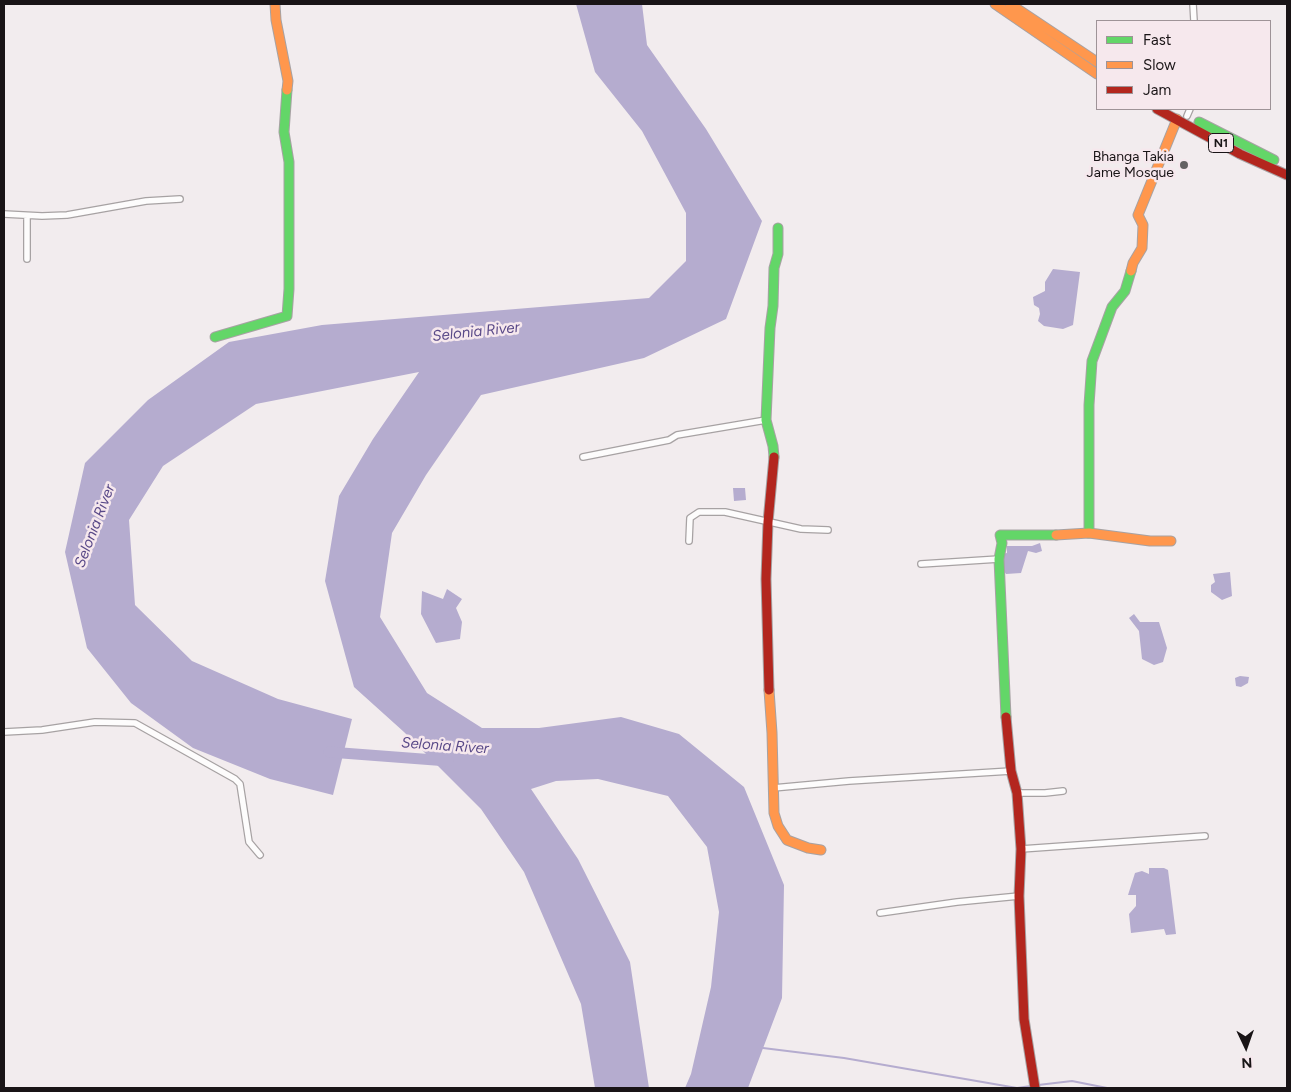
<!DOCTYPE html>
<html>
<head>
<meta charset="utf-8">
<style>
  body { margin:0 }
  #map { position:relative; width:1291px; height:1092px; overflow:hidden; background:#f2ecee; font-family:Figtree,sans-serif }
  canvas { display:block }
  .frame { position:absolute; inset:0; border:5px solid #191416; pointer-events:none }
  .legend { position:absolute; left:1096px; top:20px; width:175px; height:90px; box-sizing:border-box; background:#f6e8ed; border:1px solid #9e9397; margin:0; padding:6px 9px; list-style:none; font-size:15px; color:#191416 }
  .legend li { display:flex; align-items:center; gap:10px; height:25px }
  .legend b { width:25px; border:1px solid #9e9397 }
  .north { position:absolute; left:1221px; top:1022px; width:50px; height:50px; -webkit-text-stroke:4px #f6e8ed; paint-order:stroke; rotate:177deg; font-size:14px; font-weight:700; line-height:20px; text-align:center; color:#191416 }
  .north::after { content:''; display:block; margin:auto; width:18px; height:22px; background:#191416; clip-path:polygon(50% 0,100% 100%,50% 72%,0 100%) }
</style>
</head>
<body>
<div id="map">
<canvas width="1291" height="1092"></canvas>
<div class="frame"></div>
<ul class="legend">
<li><b style="height:6px;background:#63d668"></b>Fast</li>
<li><b style="height:6px;background:#ff974d"></b>Slow</li>
<li><b style="height:6px;background:#b3261e"></b>Jam</li>
</ul>
<div class="north">N</div>
</div>
<script>
const context = document.querySelector('canvas').getContext('2d');
context.lineJoin = 'round';
function paint(path, color) { context.fillStyle = color; context.fill(path, 'evenodd'); }
const shape = rows => new Path2D(rows.map(r => 'M' + r).join(''));
function strokePath(path, color, width, dash) { context.strokeStyle = color; context.lineWidth = width; context.lineCap = dash ? 'butt' : 'round'; context.setLineDash(dash || []); context.stroke(path); }
function drawText(font, color, halo, rows, align = 'center') {
  context.font = font + ' Figtree,sans-serif'; context.lineWidth = 5; context.setLineDash([]); context.textBaseline = 'middle'; context.strokeStyle = halo; context.fillStyle = color; for (const [text, x, y, turn = 0] of rows) {
    context.save(); context.translate(x, y); context.rotate((+turn || 0) * Math.PI / 180); context.textAlign = isNaN(turn) ? turn : align; if (halo) context.strokeText(text, 0, 0); context.fillText(text, 0, 0); context.restore();
  }
}
paint(shape([
  [576,4,642,4,647,45,706,129,762,221,726,319,644,358,481,395,426,475,392,533,380,617,427,693,482,728,539,728,621,717,679,734,744,787,784,885,782,998,748,1088,685,1088,691,1074,711,987,719,912,707,847,668,796,598,779,556,781,531,789,578,859,630,962,649,1088,595,1088,581,1004,524,872,481,809,404,732,354,687,325,581,339,496,373,439,419,372,256,404,163,466,129,520,135,605,192,661,278,699,352,719,333,795,270,779,193,748,131,703,87,648,65,552,85,463,148,400,229,342,322,325,649,298,686,261,686,213,642,131,595,72],
  [1053,269,1080,272,1073,325,1063,329,1044,326,1038,321,1040,314,1039,308,1034,305,1033,297,1045,291,1045,282],
  [733,488,745,488,746,500,734,501],
  [1040,543,1042,551,1036,553,1028,551,1021,573,1006,574,1002,568,1002,554,1007,553,1007,546,1032,546],
  [1230,572,1232,596,1222,600,1211,592,1211,585,1215,582,1213,574],
  [447,589,462,599,456,608,462,622,460,639,436,643,421,614,422,591,443,599],
  [1134,614,1140,622,1159,622,1167,648,1163,662,1154,665,1142,659,1139,631,1129,618],
  [1240,676,1249,677,1248,683,1241,687,1236,686,1235,678],
  [1149,868,1164,868,1168,870,1176,934,1166,935,1164,929,1131,933,1129,914,1136,906,1136,895,1128,895,1135,873,1142,871,1149,874]
]), '#b5accf');
strokePath(shape([
  [763,1048,844,1058,1017,1088,1031,1086],
  [1038,1085,1072,1081,1107,1088]
]), '#b5accf', 2);
strokePath(shape([
  [329,752,448,761]
]), '#b5accf', 11);
const street = shape([
  [1193,4,1194,21],
  [1187,116,1190,109],
  [4,214,42,216,67,215,146,201,180,199],
  [27,216,27,259],
  [583,457,669,440,677,435,766,420],
  [689,541,690,518,699,512,725,512,801,529,828,530],
  [921,564,999,559],
  [4,732,42,730,95,722,135,723,235,779,240,784,249,842,260,855],
  [773,788,849,781,1011,771],
  [1017,793,1045,793,1063,791],
  [1021,849,1205,836],
  [880,913,957,902,1019,896]
]);
const fast = shape([
  [1199,122,1274,160],
  [215,337,287,316,289,289,289,162,284,132,287,90],
  [774,457,773,446,766,420,770,328,773,306,774,268,778,254,778,228],
  [1089,533,1089,405,1092,361,1112,307,1125,291,1131,271],
  [1006,717,999,559,1002,543,1000,535,1056,535]
]);
const slow = shape([
  [275,4,276,20,288,81,287,90],
  [995,4,1097,74],
  [1010,4,1097,62],
  [1131,271,1133,263,1142,248,1143,225,1138,215,1177,119],
  [1056,535,1089,533,1150,541,1171,541],
  [769,690,772,733,774,813,778,826,787,840,808,848,821,850]
]);
const jam = shape([
  [1157,109,1240,154,1287,175],
  [769,690,766,579,768,522,774,457],
  [1006,717,1011,771,1017,793,1021,849,1019,896,1024,1019,1035,1088]
]);
strokePath(street, '#a7a2a3', 8);
strokePath(fast, '#a7a2a3', 11);
strokePath(slow, '#a7a2a3', 11);
strokePath(jam, '#a7a2a3', 11);
strokePath(street, '#fdfcfc', 5.5);
strokePath(fast, '#63d668', 9);
strokePath(slow, '#ff974d', 9);
strokePath(jam, '#b3261e', 9);
for (const [x, y, r, color] of [
  [1184,165,5,"#656062"]
]) { const dot = new Path2D(); dot.arc(x, y, r, 0, 2 * Math.PI); context.fillStyle = color; context.fill(dot); strokePath(dot, '#f6e8ed', 2); }
for (const [x, y, w] of [
  [1221,143,25]
]) { const box = new Path2D(); box.roundRect(x - w / 2, y - 9.5, w, 19, 4); context.fillStyle = '#f6e8ed'; context.fill(box); strokePath(box, '#191416', 1); }
drawText('bold 12px', '#191416', null, [
  ["N1",1221,143]
]);
drawText('14px', '#191416', '#f6e8ed', [
  ["Bhanga Takia",1174,157],
  ["Jame Mosque",1174,173]
], 'right');
drawText('italic 15px', '#594988', '#f6e8ed', [
  ["Selonia River",476,332,-6],
  ["Selonia River",95,526,-69],
  ["Selonia River",445,746,4]
]);
</script>
</body>
</html>
